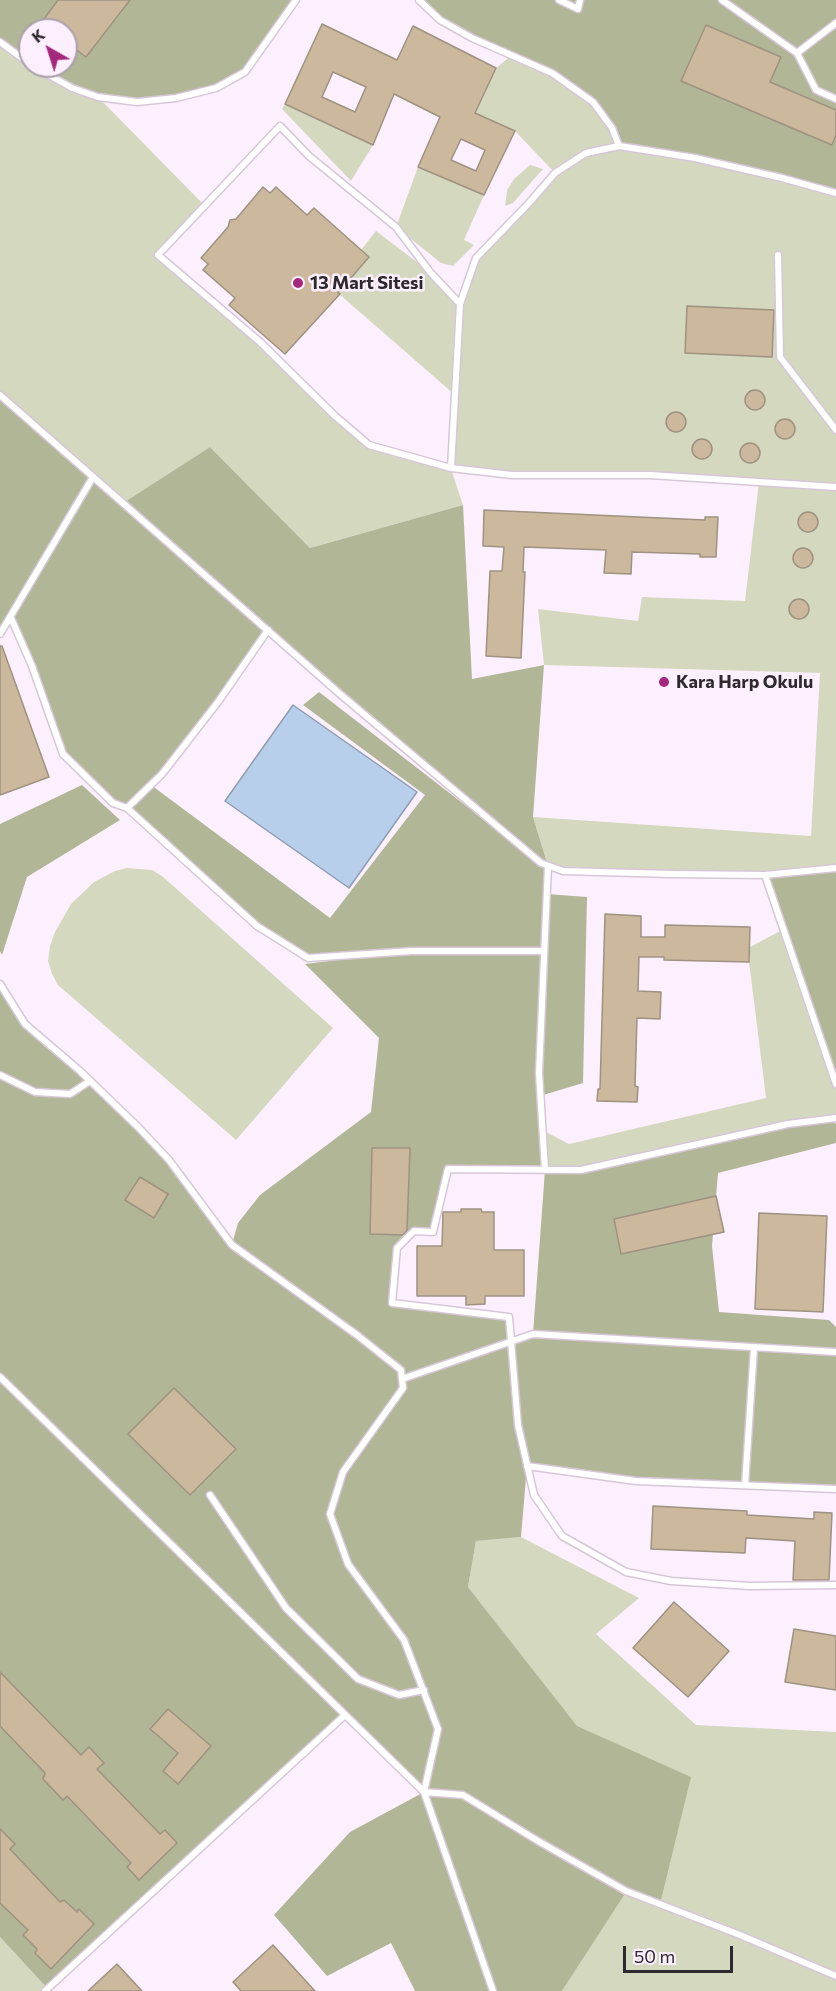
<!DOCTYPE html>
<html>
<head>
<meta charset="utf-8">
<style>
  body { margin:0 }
  #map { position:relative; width:836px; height:1991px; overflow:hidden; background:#fdf0fe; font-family:Commissioner,sans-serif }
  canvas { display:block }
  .north { position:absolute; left:18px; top:18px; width:60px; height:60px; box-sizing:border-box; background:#fdf0fe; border:2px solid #aaa0ab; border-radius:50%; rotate:321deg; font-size:16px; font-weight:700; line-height:24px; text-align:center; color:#2e282f }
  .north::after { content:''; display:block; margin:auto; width:21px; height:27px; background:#a4297d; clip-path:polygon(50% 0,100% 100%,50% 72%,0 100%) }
  .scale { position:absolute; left:623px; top:1946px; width:110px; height:27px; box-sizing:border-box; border:3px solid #2e282f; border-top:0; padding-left:8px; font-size:18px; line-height:21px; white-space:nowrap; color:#2e282f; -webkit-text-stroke:4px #fdf0fe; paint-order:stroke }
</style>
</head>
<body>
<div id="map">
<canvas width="836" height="1991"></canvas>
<div class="north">K</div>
<div class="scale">50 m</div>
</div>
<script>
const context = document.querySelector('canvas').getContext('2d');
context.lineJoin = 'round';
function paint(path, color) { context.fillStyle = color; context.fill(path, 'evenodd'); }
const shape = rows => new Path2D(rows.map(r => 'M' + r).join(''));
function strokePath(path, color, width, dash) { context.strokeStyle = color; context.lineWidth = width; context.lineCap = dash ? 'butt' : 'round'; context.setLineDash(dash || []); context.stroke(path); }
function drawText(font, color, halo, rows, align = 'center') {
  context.font = font + ' Commissioner,sans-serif'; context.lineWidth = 5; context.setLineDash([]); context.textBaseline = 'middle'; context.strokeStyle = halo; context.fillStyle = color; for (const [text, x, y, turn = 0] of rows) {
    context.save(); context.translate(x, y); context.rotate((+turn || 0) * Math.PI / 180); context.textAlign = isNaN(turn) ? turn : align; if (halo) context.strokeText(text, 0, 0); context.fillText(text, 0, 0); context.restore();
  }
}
paint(shape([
  [0,42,30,64,98,97,205,206,159,255,260,342,369,445,450,468,455,395,338,293,369,257,361,250,376,231,430,272,459,304,476,258,555,173,515,131,475,113,496,68,512,55,552,73,695,158,836,193,836,868,765,875,563,871,548,866,533,817,811,836,820,673,544,665,538,609,638,621,642,597,745,601,759,482,650,475,512,475,451,469,463,505,310,548,210,447,123,503,0,395],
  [285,104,373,145,351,181,282,109],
  [530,165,543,169,513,203,505,206,507,190,514,179],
  [418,167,484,195,464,240,474,245,453,266,441,263,396,227],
  [127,868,152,870,162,876,333,1028,236,1140,58,985,52,974,48,961,50,946,55,932,71,904,94,882,115,871],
  [784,929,836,1084,836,1118,581,1170,545,1170,542,1130,569,1144,766,1098,749,962,750,947],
  [521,1537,639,1598,596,1634,696,1725,836,1732,836,1991,562,1991,626,1891,690,1777,577,1727,468,1587,476,1541],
  [0,1937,48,1989,45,1991,0,1991]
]), '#d4d8bf');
paint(shape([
  [0,0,296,0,245,72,216,88,176,98,137,102,98,97,72,88,33,66,66,66,66,30,30,30,30,64,0,42],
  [419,0,836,0,836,193,695,158,619,146,612,128,592,102,552,73,440,20],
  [0,395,123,503,210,447,310,548,463,505,472,679,544,665,533,817,548,866,547,894,587,897,583,1083,540,1096,545,1170,581,1170,829,1118,836,1124,836,1143,718,1173,712,1246,719,1312,829,1320,836,1327,836,1489,636,1481,527,1466,521,1537,476,1541,468,1587,577,1726,691,1777,660,1904,626,1892,562,1991,415,1991,391,1943,327,1976,274,1915,350,1832,424,1792,345,1715,48,1989,0,1937,0,984,25,1024,80,1071,169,1160,232,1244,238,1223,260,1195,371,1112,379,1038,305,964,395,953,308,958,257,926,127,808,113,803,63,754,11,618,0,634],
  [268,630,540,863,319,692,303,705,425,795,330,918,151,785,218,702],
  [449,1169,545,1170,533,1334,512,1341,509,1317,392,1303,397,1248,414,1231,433,1232],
  [82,785,120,820,27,877,2,955,0,951,0,824],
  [836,868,836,1084,765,875]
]), '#b1b696');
const water = shape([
  [293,705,417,792,349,888,225,801,293,705]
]);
paint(water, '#b7cfea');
strokePath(water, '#8e9db2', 1.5);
const building = shape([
  [58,0,130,0,86,57,66,42,66,30,50,30,41,23,58,0],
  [322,24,397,60,413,26,496,68,475,113,515,131,484,195,418,167,440,117,394,94,373,145,285,104,322,24],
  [333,72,366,87,355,112,322,97,333,72],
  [461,139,485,150,476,171,451,160,461,139],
  [706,25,781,57,770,82,836,110,836,135,832,145,681,81,706,25],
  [263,187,270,193,276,187,307,215,314,208,369,257,338,293,340,294,285,354,229,305,235,298,203,270,208,264,201,258,228,227,230,220,236,219,263,187],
  [687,306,774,310,772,357,685,353,687,306],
  '745 400a10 10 0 1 1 20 0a10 10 0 1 1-20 0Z',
  '666 422a10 10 0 1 1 20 0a10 10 0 1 1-20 0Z',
  '775 429a10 10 0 1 1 20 0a10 10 0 1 1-20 0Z',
  '692 449a10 10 0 1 1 20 0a10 10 0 1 1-20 0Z',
  '740 453a10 10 0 1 1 20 0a10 10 0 1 1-20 0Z',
  [484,510,705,520,705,517,718,517,716,557,700,557,700,554,632,552,631,574,604,573,606,550,524,547,523,572,525,572,521,658,486,656,490,571,502,571,504,547,483,546,484,510],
  '798 522a10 10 0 1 1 20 0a10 10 0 1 1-20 0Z',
  '793 558a10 10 0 1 1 20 0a10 10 0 1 1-20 0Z',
  '789 609a10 10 0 1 1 20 0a10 10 0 1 1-20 0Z',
  [0,646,2,646,49,777,0,795,0,646],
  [605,914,641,916,641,937,665,937,665,925,750,927,749,962,664,960,664,957,639,957,638,991,661,992,660,1019,637,1018,635,1086,638,1087,637,1102,597,1101,598,1089,600,1089,605,914],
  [372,1148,410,1148,407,1230,403,1235,370,1234,372,1148],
  [140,1177,168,1194,154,1218,125,1200,140,1177],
  [716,1196,724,1232,621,1254,614,1219,716,1196],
  [461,1209,481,1209,482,1212,494,1212,494,1250,524,1250,524,1296,485,1296,485,1304,466,1305,466,1296,417,1296,417,1246,442,1246,443,1212,461,1212,461,1209],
  [759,1213,827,1216,823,1312,755,1309,759,1213],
  [174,1388,236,1449,190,1495,128,1434,174,1388],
  [653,1506,747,1511,747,1515,814,1519,814,1512,832,1513,829,1580,793,1580,795,1541,746,1538,745,1553,651,1549,653,1506],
  [674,1602,729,1651,688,1697,633,1648,674,1602],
  [794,1629,836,1636,836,1690,785,1682,794,1629],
  [0,1672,81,1755,89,1747,104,1763,97,1769,160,1834,165,1830,177,1843,139,1880,127,1867,131,1863,67,1796,63,1800,43,1779,45,1773,0,1726,0,1672],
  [168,1709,211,1746,178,1784,163,1771,178,1753,150,1729,168,1709],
  [0,1829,15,1844,10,1849,60,1902,64,1900,77,1912,79,1909,94,1924,51,1969,35,1953,37,1949,23,1935,28,1930,0,1903,0,1829],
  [273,1945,315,1991,241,1991,233,1982,273,1945],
  [117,1964,142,1991,88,1991,117,1964]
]);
paint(building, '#ccb89c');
strokePath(building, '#9e9281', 1.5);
const lane = shape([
  [419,0,440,20,472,38,552,73,593,102,612,128,619,146,695,158,782,178,836,193],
  [559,0,578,9,580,0],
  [722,0,797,53,816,90,836,99],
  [0,42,30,64],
  [797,53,836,23],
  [33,66,72,88,98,97,137,102,176,98,216,88,245,72,296,0],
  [619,146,586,153,555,173,529,203,476,258,460,304,451,468,512,475,650,475,836,487],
  [778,255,780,357,836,430],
  [0,395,340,694,541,863,563,871,672,874,765,875,836,868],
  [451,468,369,445,335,416,260,342,158,255,280,126,309,156,396,227,430,272,460,304],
  [11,618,32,666,63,754,113,803,127,808,162,774,218,702,268,630],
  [0,634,93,477],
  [127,808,257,926,308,958,412,951,544,951],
  [765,875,836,1084],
  [0,984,25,1024,80,1071,138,1127,169,1160,232,1245,357,1335,401,1370,403,1388,343,1472,330,1514,348,1564,404,1640,438,1729,424,1792,463,1795,538,1841,626,1891,740,1935,836,1976],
  [0,1075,35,1092,70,1094,90,1081],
  [836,1118,788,1124,581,1170,448,1169,433,1232,414,1231,397,1248,392,1303,509,1317,518,1425,534,1495,562,1536,626,1572,671,1581,750,1586,836,1585],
  [545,1170,539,1073,548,866],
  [0,1377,424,1792,493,1991],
  [402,1379,533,1334,836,1352],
  [527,1466,636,1481,836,1489],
  [745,1485,754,1348],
  [210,1495,286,1608,358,1679,399,1695,424,1690],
  [45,1991,345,1715]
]);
strokePath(lane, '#d6c7d8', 9);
strokePath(lane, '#fff', 6);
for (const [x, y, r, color] of [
  [298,283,6,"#a4297d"],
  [664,682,6,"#a4297d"]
]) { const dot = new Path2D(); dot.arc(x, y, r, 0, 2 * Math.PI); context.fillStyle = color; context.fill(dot); strokePath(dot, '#fdf0fe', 2); }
drawText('bold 18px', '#2e282f', '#fdf0fe', [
  ["13 Mart Sitesi",310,283],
  ["Kara Harp Okulu",676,682]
], 'left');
</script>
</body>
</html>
